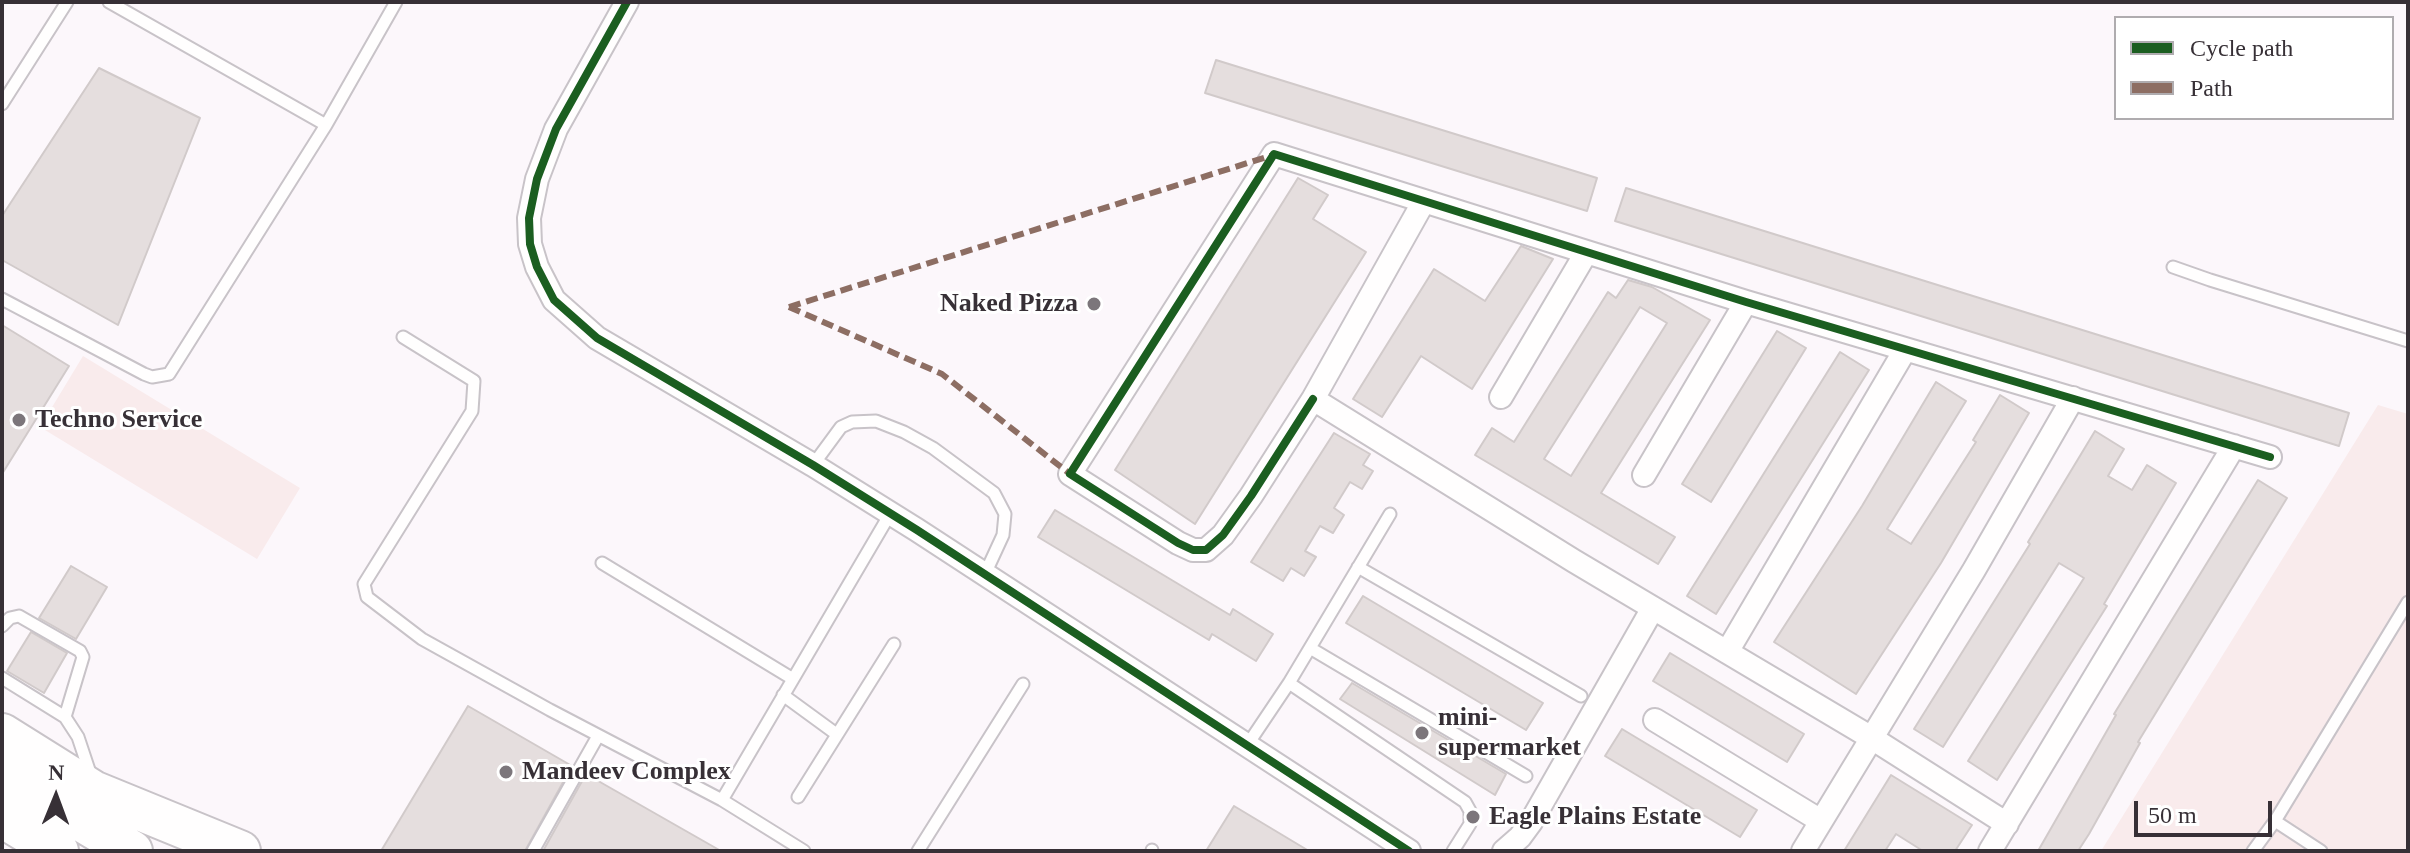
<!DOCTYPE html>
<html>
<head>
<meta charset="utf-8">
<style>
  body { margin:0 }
  #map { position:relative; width:2410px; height:853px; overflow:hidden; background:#fcf7fb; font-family:Georgia,serif }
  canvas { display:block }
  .frame { position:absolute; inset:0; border:4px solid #373036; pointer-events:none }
  .legend { position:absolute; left:2114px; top:16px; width:280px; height:104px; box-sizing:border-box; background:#fff; border:2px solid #afacaf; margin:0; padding:10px 14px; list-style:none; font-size:24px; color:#373036 }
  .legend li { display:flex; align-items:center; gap:16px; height:40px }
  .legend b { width:40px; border:2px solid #afacaf }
  .north { position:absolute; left:16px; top:757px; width:80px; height:80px; -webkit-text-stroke:6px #fff; paint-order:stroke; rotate:1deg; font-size:22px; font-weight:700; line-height:32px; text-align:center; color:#373036 }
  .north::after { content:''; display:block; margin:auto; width:28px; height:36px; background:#373036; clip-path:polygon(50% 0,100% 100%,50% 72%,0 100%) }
  .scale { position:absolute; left:2134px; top:801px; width:138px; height:36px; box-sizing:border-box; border:4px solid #373036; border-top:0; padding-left:10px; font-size:24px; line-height:28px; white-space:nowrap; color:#373036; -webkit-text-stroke:6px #fff; paint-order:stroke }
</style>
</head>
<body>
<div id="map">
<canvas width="2410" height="853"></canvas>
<div class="frame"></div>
<ul class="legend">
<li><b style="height:10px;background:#1b5e20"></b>Cycle path</li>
<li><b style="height:10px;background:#8d6e63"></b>Path</li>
</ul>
<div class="north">N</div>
<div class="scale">50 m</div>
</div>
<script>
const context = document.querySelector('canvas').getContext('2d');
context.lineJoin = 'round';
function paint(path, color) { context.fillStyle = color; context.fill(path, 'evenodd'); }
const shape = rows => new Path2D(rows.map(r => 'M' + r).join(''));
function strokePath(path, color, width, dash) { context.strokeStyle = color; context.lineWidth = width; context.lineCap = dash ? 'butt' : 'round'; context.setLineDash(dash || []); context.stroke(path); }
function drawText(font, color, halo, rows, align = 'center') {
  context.font = font + ' Georgia,serif'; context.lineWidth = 6; context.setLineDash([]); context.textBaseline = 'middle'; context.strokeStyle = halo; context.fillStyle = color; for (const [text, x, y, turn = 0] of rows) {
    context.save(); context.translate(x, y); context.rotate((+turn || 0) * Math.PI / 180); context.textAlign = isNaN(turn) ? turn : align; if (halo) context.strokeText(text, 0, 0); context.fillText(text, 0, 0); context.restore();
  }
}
paint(shape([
  [83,356,300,488,257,559,40,427],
  [2378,405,2408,414,2408,851,2101,851]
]), '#f9ebec');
const building = shape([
  [1216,60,1597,178,1587,211,1205,93,1216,60],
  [99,68,200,118,118,325,2,260,2,216,99,68],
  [1298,178,1328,195,1313,219,1366,252,1195,524,1115,470,1298,178],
  [1626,188,2349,413,2339,446,1615,221,1626,188],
  [1521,246,1553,259,1472,389,1421,356,1382,417,1353,399,1434,269,1485,301,1521,246],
  [1628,280,1652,287,1710,320,1601,493,1675,537,1658,564,1475,455,1492,428,1514,442,1608,292,1616,298,1628,280],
  [1640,307,1667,323,1571,476,1544,459,1640,307],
  [2,325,69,366,2,474,2,325],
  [1777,331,1806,348,1711,502,1682,484,1777,331],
  [1840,352,1869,370,1716,614,1687,596,1840,352],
  [1936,382,1966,401,1887,529,1911,544,1976,442,1973,440,2000,395,2029,413,1941,563,1856,694,1774,642,1862,506,1936,382],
  [2095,431,2124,449,2108,476,2132,490,2147,465,2176,483,2104,604,2107,606,1997,780,1968,761,2084,578,2059,563,1943,747,1914,729,2030,544,2028,542,2095,431],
  [1334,433,1370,454,1363,465,1373,471,1362,489,1350,482,1334,508,1344,515,1333,533,1320,526,1305,551,1316,557,1304,576,1291,568,1283,581,1251,562,1334,433],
  [2258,480,2287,498,2138,742,2140,743,2089,834,2078,851,2038,851,2116,715,2114,714,2258,480],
  [1055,510,1230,615,1233,609,1273,634,1256,661,1212,634,1209,640,1038,537,1055,510],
  [71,566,107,587,76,639,39,618,71,566],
  [1363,596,1543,703,1526,730,1346,623,1363,596],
  [31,632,67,653,44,693,7,671,31,632],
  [1670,653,1804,734,1787,762,1653,681,1670,653],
  [1352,683,1506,774,1495,795,1340,699,1352,683],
  [468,706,572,766,525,851,381,851,468,706],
  [1622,729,1757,810,1740,837,1605,756,1622,729],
  [586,774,721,851,543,851,586,774],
  [1891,775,1972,825,1955,851,1923,851,1896,834,1885,851,1844,851,1891,775],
  [1234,806,1309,851,1206,851,1234,806]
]);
paint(building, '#e5dede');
strokePath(building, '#d1caca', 2);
const lane = shape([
  [109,2,326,125],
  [2,104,67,2],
  [2173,267,2210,280,2408,341],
  [2,299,144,374,152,377,169,374,326,125,396,2],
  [403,337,474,381,472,411,364,584,367,597,422,639,550,710,722,800,804,851],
  [813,465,841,427,852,422,876,421,904,432,933,448,994,493,1005,514,1003,535,985,574],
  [602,563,793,679],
  [1358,567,1581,696],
  [2,626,10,618,19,616,80,651,83,657,65,717],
  [1310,648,1526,776],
  [2,678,65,717,78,737,91,776],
  [1289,683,1465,802,1470,811,1470,824,1453,851],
  [783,695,835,733],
  [1248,744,1289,683,1390,514],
  [798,797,894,644],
  [722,800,890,514],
  [2275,821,2321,851],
  [533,851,598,736],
  [918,851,1023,684],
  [1152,851,1152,850],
  [2253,851,2275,821,2408,602]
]);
const street = shape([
  [627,2,556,129,537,179,529,218,530,244,537,267,554,300,597,338,813,465,917,530,1409,851],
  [1424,201,1313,399,1574,561,1870,737,2007,824],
  [1501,397,1586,253],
  [1313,399,1251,496,1223,535,1206,550,1193,550,1178,543,1070,474,1274,154,1746,302,2270,457],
  [1644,475,1746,302],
  [1727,652,1905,350],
  [1655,720,1821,821],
  [1504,851,1520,837,1531,822,1653,608],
  [1803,851,1974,570,2073,398],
  [1990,851,2234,446]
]);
const highway = shape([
  [2,734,93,791,240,851],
  [2,774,132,851],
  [2,817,58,851]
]);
strokePath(lane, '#c8c3c8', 15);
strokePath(street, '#c8c3c8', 26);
strokePath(highway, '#c8c3c8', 44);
strokePath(lane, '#fffefe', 11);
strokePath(street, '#fffefe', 22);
strokePath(highway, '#fffefe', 40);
strokePath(shape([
  [789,307,1273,155],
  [789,307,942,374,1070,474]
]), '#8d6e63', 6, [12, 6]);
strokePath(shape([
  [627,2,556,129,537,179,529,218,530,244,537,267,554,300,597,338,813,465,917,530,1409,851],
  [1313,399,1251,496,1223,535,1206,550,1193,550,1178,543,1070,474,1274,154,1746,302,2270,457]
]), '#1b5e20', 8);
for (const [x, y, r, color] of [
  [1094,304,8,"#7c767b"],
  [19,420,8,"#7c767b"],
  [1422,733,8,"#7c767b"],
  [506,772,8,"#7c767b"],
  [1473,817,8,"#7c767b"]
]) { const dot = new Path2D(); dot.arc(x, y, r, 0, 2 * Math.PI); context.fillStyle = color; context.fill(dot); strokePath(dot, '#fff', 3); }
drawText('bold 26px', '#373036', '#fff', [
  ["Naked Pizza",1078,304,"right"],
  ["Techno Service",35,420],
  ["mini-",1438,718],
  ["supermarket",1438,748],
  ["Mandeev Complex",522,772],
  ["Eagle Plains Estate",1489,817]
], 'left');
</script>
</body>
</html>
